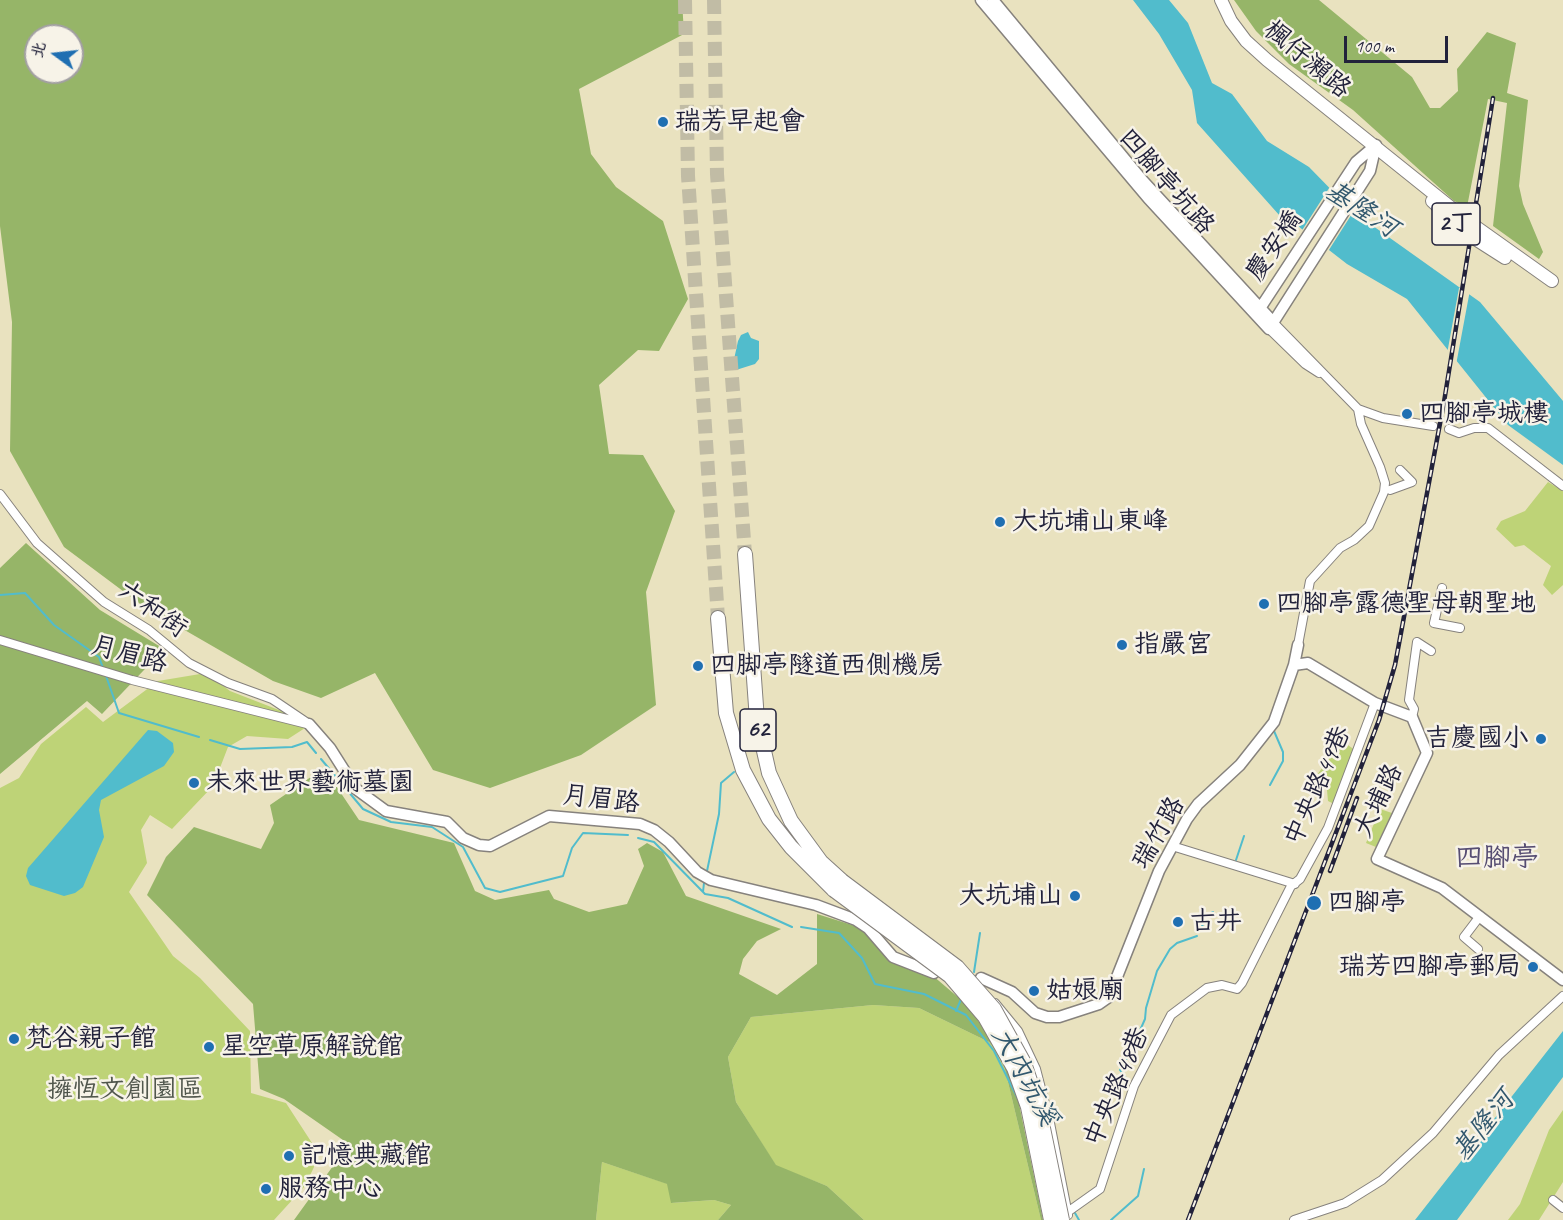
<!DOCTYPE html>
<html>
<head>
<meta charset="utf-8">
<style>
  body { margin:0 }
  #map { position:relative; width:1563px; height:1220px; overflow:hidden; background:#e9e2bf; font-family:Caveat,"LXGW WenKai TC",sans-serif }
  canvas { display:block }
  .north { position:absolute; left:24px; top:24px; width:60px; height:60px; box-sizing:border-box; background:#f7f3e8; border:2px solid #a29fa3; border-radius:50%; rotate:285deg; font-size:16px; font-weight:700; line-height:24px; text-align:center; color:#22223b }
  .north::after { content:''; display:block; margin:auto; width:21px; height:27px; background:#1f6fb2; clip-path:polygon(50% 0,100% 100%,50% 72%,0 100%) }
  .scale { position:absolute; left:1344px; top:36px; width:104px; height:27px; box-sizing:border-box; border:3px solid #22223b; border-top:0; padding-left:8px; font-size:18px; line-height:21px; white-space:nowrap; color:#22223b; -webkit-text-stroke:4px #f7f3e8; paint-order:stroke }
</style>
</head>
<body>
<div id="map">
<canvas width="1563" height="1220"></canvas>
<div class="north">北</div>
<div class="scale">100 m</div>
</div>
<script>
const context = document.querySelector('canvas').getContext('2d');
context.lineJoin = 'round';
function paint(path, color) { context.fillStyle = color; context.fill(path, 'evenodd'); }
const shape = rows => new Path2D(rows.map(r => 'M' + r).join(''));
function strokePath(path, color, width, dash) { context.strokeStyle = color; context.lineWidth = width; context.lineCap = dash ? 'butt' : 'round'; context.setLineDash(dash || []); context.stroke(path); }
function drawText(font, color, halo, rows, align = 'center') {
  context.font = font + ' Caveat,"LXGW WenKai TC",sans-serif'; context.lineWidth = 5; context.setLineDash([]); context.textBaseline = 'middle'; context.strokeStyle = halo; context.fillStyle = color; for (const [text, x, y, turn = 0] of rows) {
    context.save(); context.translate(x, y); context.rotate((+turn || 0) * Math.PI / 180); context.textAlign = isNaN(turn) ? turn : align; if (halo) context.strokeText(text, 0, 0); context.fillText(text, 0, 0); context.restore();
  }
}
paint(shape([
  [1548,482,1563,491,1563,585,1552,595,1543,585,1551,566,1524,545,1515,547,1496,529,1501,521,1525,511],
  [206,673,230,691,284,712,305,728,288,739,247,736,228,747,213,786,172,829,150,815,141,830,147,863,129,892,173,956,200,978,250,1031,251,1093,286,1103,312,1143,314,1167,305,1186,274,1220,0,1220,0,788,19,778,41,744,86,707,103,722,158,681],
  [1342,741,1355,750,1334,804,1328,801,1327,790,1311,783],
  [1380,809,1392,813,1376,847,1366,843],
  [873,1005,919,1008,989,1042,1002,1057,1041,1220,864,1220,827,1186,776,1166,736,1102,728,1057,751,1017],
  [1563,1110,1563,1182,1539,1220,1508,1220,1520,1204,1549,1130],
  [602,1162,668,1184,672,1203,714,1200,731,1205,718,1220,596,1220]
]), '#bed377');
paint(shape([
  [0,0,682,0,684,34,579,89,591,154,616,187,663,221,688,299,659,351,638,350,599,385,609,454,643,455,675,511,646,592,656,705,581,755,490,788,433,770,375,673,321,698,273,681,143,606,64,547,10,451,12,322,0,226],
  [36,36,72,36,72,72,36,72],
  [1234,0,1319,0,1412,77,1430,108,1440,108,1458,91,1457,69,1487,32,1516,43,1507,93,1528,100,1519,186,1523,204,1543,252,1539,259,1493,226,1507,103,1488,99,1467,207,1454,201,1353,110,1289,64,1256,31],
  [26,543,100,610,164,649,102,714,87,701,0,774,0,568],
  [324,768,359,820,454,843,475,891,495,900,549,890,554,899,589,912,627,904,644,866,638,849,647,843,663,852,686,896,781,929,757,941,743,959,739,974,777,995,817,964,817,914,865,929,891,959,932,975,966,1004,1005,1058,1018,1099,1043,1220,1041,1220,1002,1057,989,1042,919,1008,873,1005,751,1017,728,1057,736,1102,776,1165,827,1186,864,1220,718,1220,731,1205,714,1200,671,1203,667,1184,602,1162,596,1220,294,1220,346,1148,343,1140,284,1099,260,1089,253,1004,147,895,166,857,194,827,261,849,274,823,270,805]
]), '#96b568');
paint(shape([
  [1133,0,1169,0,1188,23,1212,83,1232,94,1267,141,1309,167,1352,211,1480,302,1563,401,1563,465,1508,425,1407,299,1347,264,1298,226,1280,216,1197,123,1192,90,1159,34],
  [748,332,751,338,759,341,759,359,755,364,736,370,733,369,733,364,738,341,741,335],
  [148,730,157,731,173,743,174,752,164,766,101,800,99,810,104,837,83,887,75,893,64,896,30,885,26,876,28,868],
  [1563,1031,1563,1077,1457,1220,1415,1220]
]), '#51bccc');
paint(shape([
  [1331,185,1355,209,1327,253,1301,232],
  [1459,288,1470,290,1456,365,1447,354]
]), '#e9e2bf');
strokePath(shape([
  [0,595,25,593,54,625,99,657,103,668],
  [105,673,119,713,199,737],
  [210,740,240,749,292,747,307,742,316,753],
  [321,759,363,809,391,822,432,827,463,847,485,888,500,892,563,876,572,848,583,833,628,835],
  [1270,785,1283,761,1283,752,1274,731],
  [638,838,654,842,705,894,728,898,792,927],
  [1236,860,1244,836],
  [707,871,719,814,721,783,734,772],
  [703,892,704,883],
  [801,927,839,933,862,958,875,984,924,994,966,1015,994,1051,1018,1099],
  [1200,931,1207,915,1213,912],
  [974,972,980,933],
  [956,1011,962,997],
  [1134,1044,1145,1019,1146,1008,1157,971,1170,949,1177,943,1197,936],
  [1129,1082,1120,1070,1132,1049],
  [1075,1213,1079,1220],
  [1111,1220,1138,1196,1144,1169]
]), '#51bccc', 2);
strokePath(shape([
  [1433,426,1449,429]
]), '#c1bca5', 8, [8, 4]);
strokePath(shape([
  [685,0,688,176,718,618],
  [714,0,717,174,745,554]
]), '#c1bca5', 14, [14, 7]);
const street = shape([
  [1274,323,1358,409,1383,418,1433,426],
  [1269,329,1305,364,1319,373],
  [1449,429,1459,433,1474,428,1488,428,1563,486],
  [1390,490,1412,482,1400,470],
  [0,494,37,543,104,602,149,630,189,663,228,683,272,699,309,724],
  [1442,588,1434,623,1460,628],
  [0,640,132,680,307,724],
  [1298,645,1310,581,1340,548,1354,540,1369,526,1384,492,1385,483,1380,467,1361,424,1358,409],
  [1412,717,1414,709,1409,700,1417,642,1431,651],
  [1172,846,1295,884],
  [1478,949,1464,937,1480,916],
  [995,1003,1018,1031,1036,1069,1050,1123,1068,1215],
  [1553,1200,1563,1208],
  [1069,1211,1100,1189,1134,1086,1171,1015,1207,988,1222,985,1237,989,1242,983,1291,886,1300,879,1328,828,1375,703],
  [1294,1220,1345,1203,1382,1180,1433,1133,1499,1055,1563,996]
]);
const secondary = shape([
  [981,0,1148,198,1269,329,1370,171,1376,145],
  [993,0,1143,181,1274,323],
  [1257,313,1356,162,1376,145],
  [1294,665,1308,663,1375,703,1412,717,1427,753,1377,859,1442,888,1563,980],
  [309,724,330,748,356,789,386,811,447,822,463,838,479,845,490,846,549,816,640,824,654,830,669,842,697,872,711,880,816,905,856,920,868,928,893,957,934,973],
  [981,978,1012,992,1035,1013,1047,1017,1059,1017,1099,1004,1109,997,1159,871,1187,819,1198,804,1240,765,1274,722,1294,665,1298,645]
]);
const primary = shape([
  [1221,0,1231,21,1246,41,1267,60,1469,222,1552,281],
  [1432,201,1469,235,1505,258]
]);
const highway = shape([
  [745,554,757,720,769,773,791,821,821,862,842,881],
  [718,618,726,713,743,770,769,819,791,847,834,890]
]);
strokePath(street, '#86827d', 10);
strokePath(secondary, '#86827d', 13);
strokePath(primary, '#86827d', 14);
strokePath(highway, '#86827d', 16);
strokePath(street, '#fff', 8);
strokePath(secondary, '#fff', 10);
strokePath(primary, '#fff', 12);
strokePath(highway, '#fff', 14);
const rail = shape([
  [1330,871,1357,798],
  [1188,1220,1379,720,1395,665,1444,402,1493,98]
]);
strokePath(rail, '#22223b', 4.5);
strokePath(rail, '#f7f3e8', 2, [7]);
const highwayBridge = shape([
  [842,881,957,967,994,1009,1024,1063,1038,1104,1062,1220],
  [834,890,950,976,985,1017,1014,1068,1028,1107,1051,1220]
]);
strokePath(highwayBridge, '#86827d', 16, []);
strokePath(highwayBridge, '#fff', 14);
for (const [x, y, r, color] of [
  [663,122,6,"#1f6fb2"],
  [1407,414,6,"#1f6fb2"],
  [1000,522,6,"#1f6fb2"],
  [1264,604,6,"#1f6fb2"],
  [1122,645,6,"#1f6fb2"],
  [698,666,6,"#1f6fb2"],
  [1541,739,6,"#1f6fb2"],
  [194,783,6,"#1f6fb2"],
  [1075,896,6,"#1f6fb2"],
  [1314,903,8,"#1f6fb2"],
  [1178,922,6,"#1f6fb2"],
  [1533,967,6,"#1f6fb2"],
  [1034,991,6,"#1f6fb2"],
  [14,1039,6,"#1f6fb2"],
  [209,1047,6,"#1f6fb2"],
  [289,1156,6,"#1f6fb2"],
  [266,1189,6,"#1f6fb2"]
]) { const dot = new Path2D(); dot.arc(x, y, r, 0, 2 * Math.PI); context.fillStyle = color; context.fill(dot); strokePath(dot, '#f7f3e8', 2); }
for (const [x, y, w] of [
  [1456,224,48],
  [758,730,36]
]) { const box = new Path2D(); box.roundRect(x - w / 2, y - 21, w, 42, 4.5); context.fillStyle = '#f7f3e8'; context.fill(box); strokePath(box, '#22223b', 1.5); }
drawText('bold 24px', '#22223b', null, [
  ["2丁",1456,224],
  ["62",758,730]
]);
drawText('26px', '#22223b', '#f7f3e8', [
  ["楓仔瀨路",1307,60,40],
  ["四腳亭坑路",1166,182,49],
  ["慶安橋",1275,246,-56],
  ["六和街",152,610,35],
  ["月眉路",129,655,15],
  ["中央路49巷",1318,786,-66],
  ["月眉路",601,800,7],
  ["大埔路",1379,801,-64],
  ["瑞竹路",1159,833,-60],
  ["中央路48巷",1117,1087,-67]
]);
drawText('26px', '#22223b', '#f7f3e8', [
  ["瑞芳早起會",675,122],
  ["四腳亭城樓",1419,414],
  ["大坑埔山東峰",1012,522],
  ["四腳亭露德聖母朝聖地",1276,604],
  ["指嚴宮",1134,645],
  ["四脚亭隧道西側機房",710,666],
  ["吉慶國小",1529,739,"right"],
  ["未來世界藝術墓園",206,783],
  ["大坑埔山",1063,896,"right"],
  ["四腳亭",1328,903],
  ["古井",1190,922],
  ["瑞芳四腳亭郵局",1521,967,"right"],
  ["姑娘廟",1046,991],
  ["梵谷親子館",26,1039],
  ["星空草原解說館",221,1047],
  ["記憶典藏館",301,1156],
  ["服務中心",278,1189]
], 'left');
drawText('26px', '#51574d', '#f7f3e8', [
  ["擁恆文創園區",125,1090]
]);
drawText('italic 27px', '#32586e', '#f7f3e8', [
  ["基隆河",1361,210,33],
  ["大內坑溪",1024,1077,61],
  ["基隆河",1484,1126,-51]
]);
drawText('28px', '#564d72', '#f7f3e8', [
  ["四腳亭",1497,859]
]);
</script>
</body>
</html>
